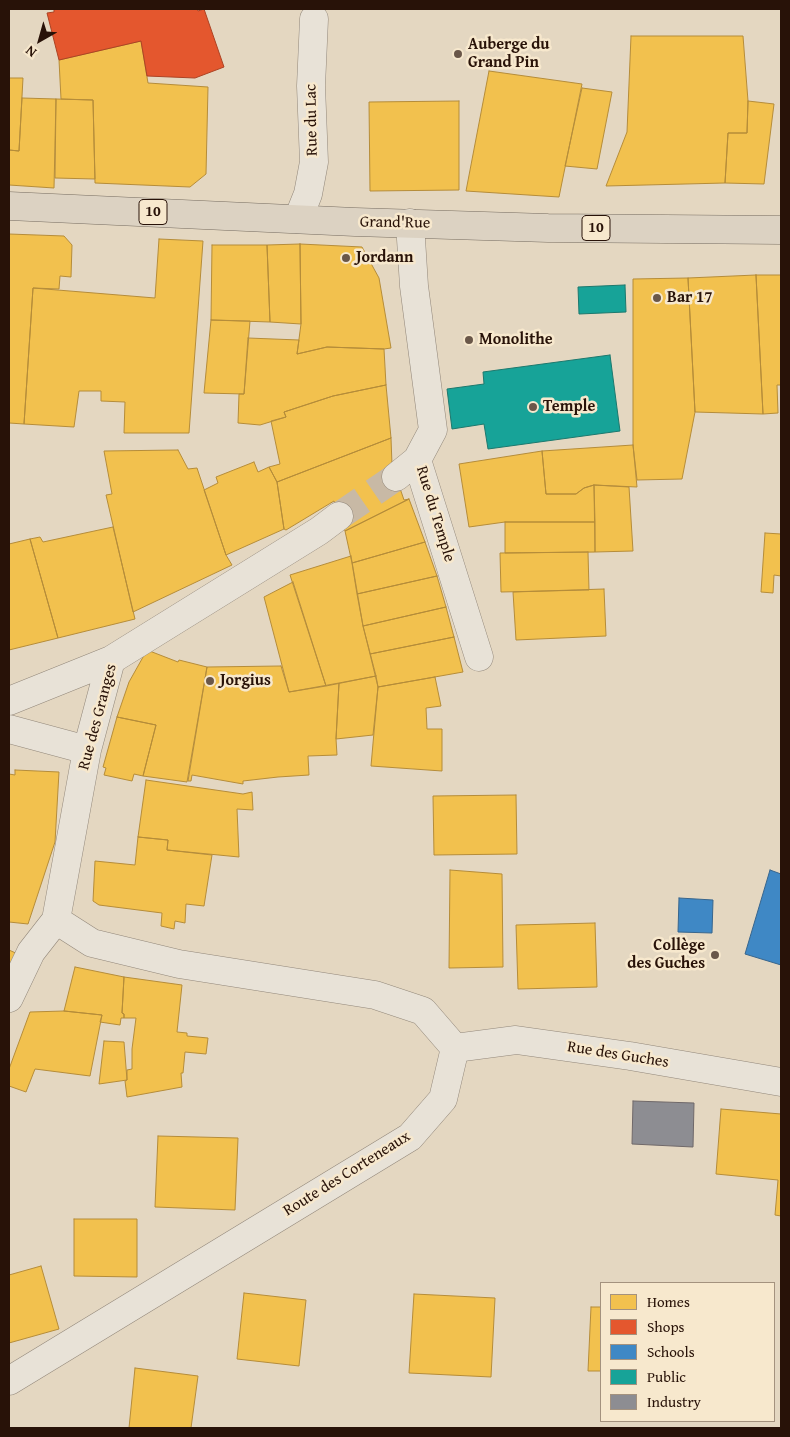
<!DOCTYPE html>
<html>
<head>
<meta charset="utf-8">
<style>
  body { margin:0 }
  #map { position:relative; width:790px; height:1437px; overflow:hidden; background:#e4d7c1; font-family:"Gentium Book Plus",serif }
  canvas { display:block }
  .frame { position:absolute; inset:0; border:10px solid #281208; pointer-events:none }
  .legend { position:absolute; left:600px; top:1282px; width:175px; height:140px; box-sizing:border-box; background:#f7e8cd; border:1px solid #a4927e; margin:0; padding:6px 9px; list-style:none; font-size:15px; color:#281208 }
  .legend li { display:flex; align-items:center; gap:10px; height:25px }
  .legend b { width:25px; border:1px solid #a4927e }
  .north { position:absolute; left:15px; top:15px; width:50px; height:50px; -webkit-text-stroke:4px #f7e8cd; paint-order:stroke; rotate:218deg; font-size:14px; font-weight:700; line-height:20px; text-align:center; color:#281208 }
  .north::after { content:''; display:block; margin:auto; width:18px; height:22px; background:#281208; clip-path:polygon(50% 0,100% 100%,50% 72%,0 100%) }
</style>
</head>
<body>
<div id="map">
<canvas width="790" height="1437"></canvas>
<div class="frame"></div>
<ul class="legend">
<li><b style="height:14px;background:#f2c14e"></b>Homes</li>
<li><b style="height:14px;background:#e4572e"></b>Shops</li>
<li><b style="height:14px;background:#3f88c5"></b>Schools</li>
<li><b style="height:14px;background:#17a398"></b>Public</li>
<li><b style="height:14px;background:#8d8d92"></b>Industry</li>
</ul>
<div class="north">N</div>
</div>
<script>
const context = document.querySelector('canvas').getContext('2d');
context.lineJoin = 'round';
function paint(path, color) { context.fillStyle = color; context.fill(path, 'evenodd'); }
const shape = rows => new Path2D(rows.map(r => 'M' + r).join(''));
function strokePath(path, color, width, dash) { context.strokeStyle = color; context.lineWidth = width; context.lineCap = dash ? 'butt' : 'round'; context.setLineDash(dash || []); context.stroke(path); }
function drawText(font, color, halo, rows, align = 'center') {
  context.font = font + ' "Gentium Book Plus",serif'; context.lineWidth = 5; context.setLineDash([]); context.textBaseline = 'middle'; context.strokeStyle = halo; context.fillStyle = color; for (const [text, x, y, turn = 0] of rows) {
    context.save(); context.translate(x, y); context.rotate((+turn || 0) * Math.PI / 180); context.textAlign = isNaN(turn) ? turn : align; if (halo) context.strokeText(text, 0, 0); context.fillText(text, 0, 0); context.restore();
  }
}
const homes = shape([
  [631,36,743,36,748,101,747,133,728,133,725,183,606,186,627,132,631,36],
  [141,41,148,83,208,87,206,174,190,187,95,183,93,100,61,99,59,60,141,41],
  [489,71,582,84,559,197,466,191,489,71],
  [9,78,23,78,19,151,9,150,9,78],
  [582,88,612,92,597,169,565,166,582,88],
  [22,98,56,99,54,188,9,185,9,150,19,151,22,98],
  [56,99,93,100,95,179,55,178,56,99],
  [459,101,459,190,370,191,369,102,459,101],
  [748,101,774,104,764,184,725,183,728,133,747,133,748,101],
  [9,234,64,236,72,245,71,277,60,276,59,289,33,288,24,424,9,423,9,234],
  [159,239,203,241,189,433,124,433,125,402,101,401,101,391,79,391,74,427,24,424,33,288,155,298,159,239],
  [300,244,362,247,379,278,391,348,384,349,327,347,297,354,301,324,300,244],
  [300,244,301,324,270,322,267,245,300,244],
  [212,245,267,245,270,322,211,320,212,245],
  [756,275,781,275,781,385,777,385,778,413,763,414,756,275],
  [756,275,763,414,695,412,688,278,756,275],
  [688,278,695,412,682,479,637,480,633,445,633,279,688,278],
  [211,320,250,321,244,394,204,393,211,320],
  [248,338,299,340,297,354,327,347,384,349,386,385,333,396,284,412,286,417,260,425,238,423,239,394,244,394,248,338],
  [386,385,391,438,277,482,269,467,280,464,271,421,286,417,284,412,333,396,386,385],
  [391,438,392,465,404,500,409,499,345,531,334,501,286,530,284,529,277,482,391,438],
  [633,445,637,487,594,485,584,488,576,494,546,494,542,451,633,445],
  [178,450,188,469,197,468,226,555,232,565,133,612,106,495,112,494,104,451,178,450],
  [542,451,546,494,576,494,584,488,594,485,595,522,505,522,469,527,459,464,542,451],
  [254,462,258,472,269,467,277,482,284,529,226,555,204,490,218,483,216,477,254,462],
  [594,485,629,487,633,551,595,552,594,485],
  [409,499,425,542,352,563,345,531,409,499],
  [505,522,595,522,595,552,505,553,505,522],
  [113,527,135,619,58,638,30,539,40,537,43,542,113,527],
  [765,533,781,534,781,576,774,575,773,593,761,592,765,533],
  [30,539,58,638,9,650,9,544,30,539],
  [425,542,437,576,357,594,352,563,425,542],
  [588,552,589,590,501,592,500,553,588,552],
  [351,556,363,626,376,676,326,686,290,575,351,556],
  [437,576,446,607,363,626,357,594,437,576],
  [293,582,326,686,289,692,264,597,293,582],
  [604,589,606,636,516,640,513,592,604,589],
  [446,607,454,637,370,654,363,626,446,607],
  [454,637,463,672,378,687,370,654,454,637],
  [147,650,178,662,179,660,207,667,187,782,143,776,156,725,117,717,129,682,147,650],
  [281,666,289,692,339,683,336,739,337,755,308,756,309,775,278,777,243,781,243,784,192,775,191,781,188,781,207,667,281,666],
  [376,676,378,687,373,735,336,739,339,683,376,676],
  [435,677,441,706,426,708,427,729,442,729,442,771,371,766,378,687,435,677],
  [117,717,156,725,143,776,134,774,132,781,104,775,106,768,103,767,117,717],
  [15,770,59,772,55,842,28,924,9,922,9,774,15,775,15,770],
  [146,780,243,794,252,792,253,810,237,809,239,857,167,850,168,840,138,837,146,780],
  [516,795,517,854,434,855,433,796,516,795],
  [138,837,168,840,167,850,212,855,204,906,186,904,185,923,175,921,174,929,161,926,162,913,99,905,93,901,95,861,135,865,138,837],
  [450,870,502,874,503,967,449,968,450,870],
  [595,923,597,987,518,989,516,925,595,923],
  [9,950,20,955,9,981,9,950],
  [75,967,124,977,122,1013,124,1014,124,1018,121,1018,120,1025,100,1022,102,1015,64,1011,75,967],
  [124,977,182,985,177,1032,187,1033,187,1036,208,1038,206,1054,185,1052,183,1073,181,1073,182,1087,127,1097,125,1081,127,1080,127,1070,132,1069,132,1049,136,1018,124,1018,124,1014,122,1013,124,977],
  [64,1011,102,1015,90,1076,35,1069,26,1092,9,1086,9,1069,30,1012,64,1011],
  [104,1041,124,1042,127,1080,99,1084,104,1041],
  [721,1109,781,1114,781,1216,775,1215,778,1180,716,1174,721,1109],
  [158,1136,238,1138,235,1210,155,1207,158,1136],
  [74,1219,137,1219,137,1277,74,1276,74,1219],
  [41,1266,59,1329,9,1343,9,1275,41,1266],
  [244,1293,306,1300,299,1366,237,1359,244,1293],
  [414,1294,495,1298,491,1377,409,1373,414,1294],
  [591,1307,601,1307,601,1371,588,1371,591,1307],
  [135,1368,198,1376,191,1428,129,1428,135,1368]
]);
paint(homes, '#f2c14e');
strokePath(homes, '#b58c39', 1);
const shops = shape([
  [54,9,197,9,198,11,204,9,224,67,195,78,147,76,141,41,59,60,47,13,54,12,54,9]
]);
paint(shops, '#e4572e');
strokePath(shops, '#ac4223', 1);
const schools = shape([
  [770,870,781,874,781,965,745,954,770,870],
  [679,898,713,900,712,933,678,932,679,898]
]);
paint(schools, '#3f88c5');
strokePath(schools, '#38658c', 1);
const public = shape([
  [625,285,626,312,579,314,578,287,625,285],
  [610,355,620,431,488,449,484,424,452,429,447,389,484,384,483,372,610,355]
]);
paint(public, '#17a398');
strokePath(public, '#1c786d', 1);
const industry = shape([
  [633,1101,694,1103,693,1147,632,1144,633,1101]
]);
paint(industry, '#8d8d92');
strokePath(industry, '#6f6869', 1);
strokePath(shape([
  [339,516,396,477]
]), '#c8b9a5', 28, [28, 14]);
const minor = shape([
  [298,219,308,194,314,162,311,86,314,19],
  [417,460,479,657],
  [396,477,417,460,433,430,414,286,410,223],
  [9,701,111,660,319,531,339,516],
  [9,729,87,750],
  [56,920,92,943,179,964,375,995,423,1011,455,1048],
  [9,998,31,952,56,920,87,750,111,660],
  [455,1048,516,1040,630,1056,781,1082],
  [9,1381,410,1137,443,1099,455,1048]
]);
const major = shape([
  [9,206,355,222,548,228,781,230]
]);
strokePath(minor, '#92877a', 29);
strokePath(major, '#776d61', 29);
strokePath(minor, '#e8e2d7', 28);
strokePath(major, '#dcd2c2', 28);
for (const [x, y, r, color] of [
  [458,54,5,"#6a5749"],
  [346,258,5,"#6a5749"],
  [657,298,5,"#6a5749"],
  [469,340,5,"#6a5749"],
  [533,407,5,"#6a5749"],
  [210,681,5,"#6a5749"],
  [715,955,5,"#6a5749"]
]) { const dot = new Path2D(); dot.arc(x, y, r, 0, 2 * Math.PI); context.fillStyle = color; context.fill(dot); strokePath(dot, '#f7e8cd', 2); }
for (const [x, y, w] of [
  [153,212,28],
  [596,228,28]
]) { const box = new Path2D(); box.roundRect(x - w / 2, y - 12.5, w, 25, 4); context.fillStyle = '#f7e8cd'; context.fill(box); strokePath(box, '#281208', 1); }
drawText('bold 15px', '#281208', null, [
  ["10",153,212],
  ["10",596,228]
]);
drawText('bold 16px', '#281208', '#f7e8cd', [
  ["Auberge du",468,45],
  ["Grand Pin",468,63],
  ["Jordann",356,258],
  ["Bar 17",667,298],
  ["Monolithe",479,340],
  ["Temple",543,407],
  ["Jorgius",220,681],
  ["Collège",705,946,"right"],
  ["des Guches",705,964,"right"]
], 'left');
drawText('16px', '#281208', '#f7e8cd', [
  ["Rue du Lac",312,120,-91],
  ["Grand'Rue",395,223,1],
  ["Rue du Temple",435,514,73],
  ["Rue des Granges",98,717,-75],
  ["Rue des Guches",618,1055,9],
  ["Route des Corteneaux",347,1174,-32]
]);
</script>
</body>
</html>
